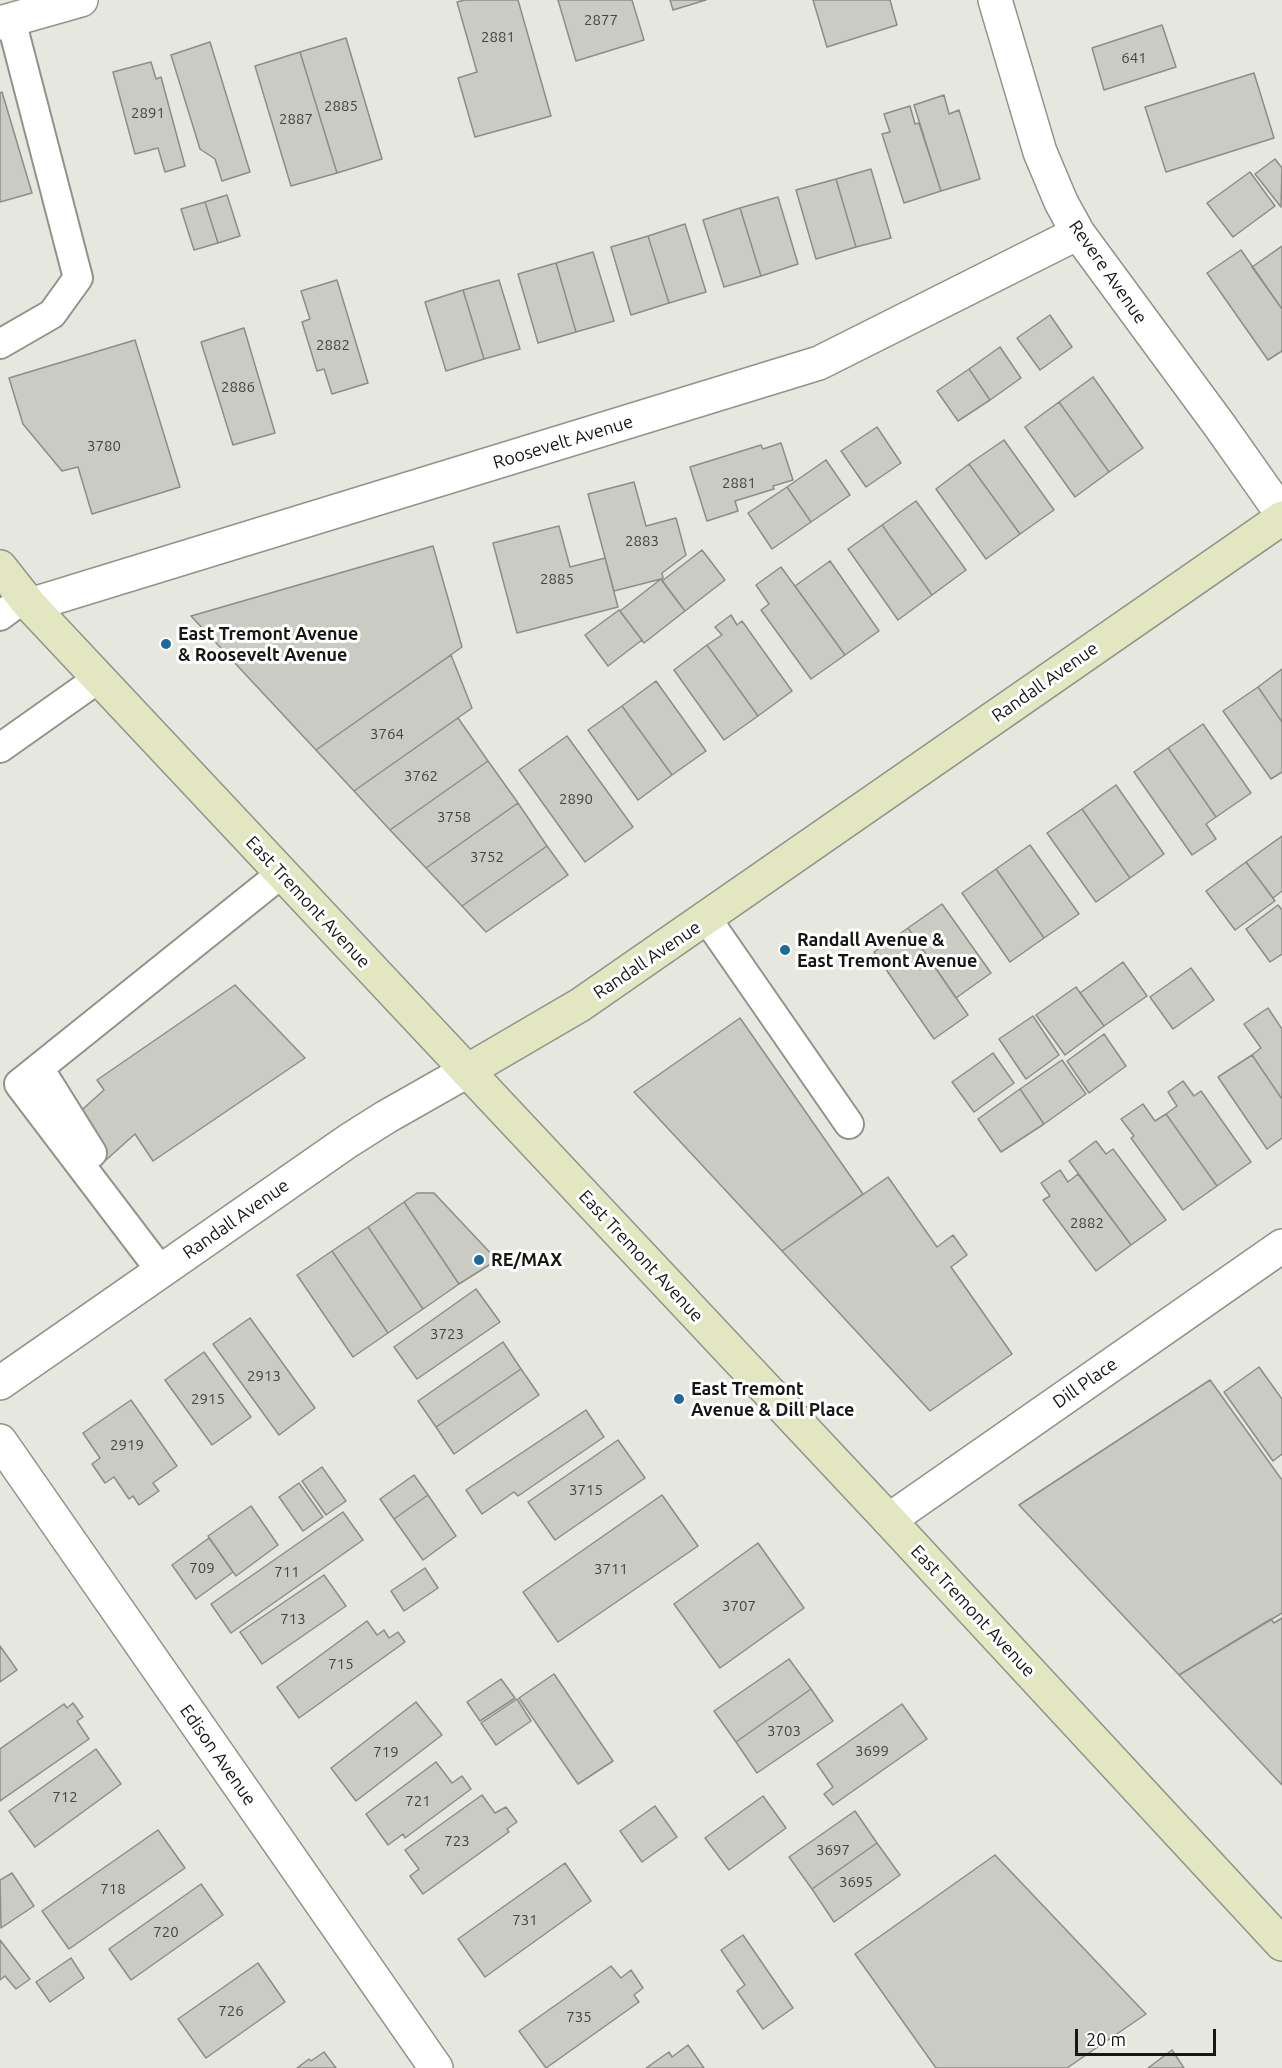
<!DOCTYPE html>
<html>
<head>
<meta charset="utf-8">
<style>
  body { margin:0 }
  #map { position:relative; width:1282px; height:2068px; overflow:hidden; background:#e6e7de; font-family:Ubuntu,sans-serif }
  canvas { display:block }
  .scale { position:absolute; left:1075px; top:2029px; width:141px; height:27px; box-sizing:border-box; border:3px solid #161714; border-top:0; padding-left:8px; font-size:18px; line-height:21px; white-space:nowrap; color:#161714; -webkit-text-stroke:4px #fff; paint-order:stroke }
</style>
</head>
<body>
<div id="map">
<canvas width="1282" height="2068"></canvas>
<div class="scale">20 m</div>
</div>
<script>
const context = document.querySelector('canvas').getContext('2d');
context.lineJoin = 'round';
function paint(path, color) { context.fillStyle = color; context.fill(path, 'evenodd'); }
const shape = rows => new Path2D(rows.map(r => 'M' + r).join(''));
function strokePath(path, color, width, dash) { context.strokeStyle = color; context.lineWidth = width; context.lineCap = dash ? 'butt' : 'round'; context.setLineDash(dash || []); context.stroke(path); }
function drawText(font, color, halo, rows, align = 'center') {
  context.font = font + ' Ubuntu,sans-serif'; context.lineWidth = 6; context.setLineDash([]); context.textBaseline = 'middle'; context.strokeStyle = halo; context.fillStyle = color; for (const [text, x, y, turn = 0] of rows) {
    context.save(); context.translate(x, y); context.rotate((+turn || 0) * Math.PI / 180); context.textAlign = isNaN(turn) ? turn : align; if (halo) context.strokeText(text, 0, 0); context.fillText(text, 0, 0); context.restore();
  }
}
const building = shape([
  [465,0,518,0,551,116,475,137,458,78,477,72,457,2,465,0],
  [558,0,632,0,644,40,576,61,558,0],
  [670,0,706,0,673,10,670,0],
  [813,0,890,0,897,25,827,47,813,0],
  [1162,25,1176,67,1104,90,1092,48,1162,25],
  [346,38,382,159,337,173,300,52,346,38],
  [210,42,250,172,222,181,215,159,200,149,171,55,210,42],
  [300,52,337,173,291,186,255,66,300,52],
  [151,62,156,79,161,77,185,166,165,172,158,148,135,154,113,72,151,62],
  [1254,73,1274,138,1166,172,1145,107,1254,73],
  [2,92,32,193,0,202,0,93,2,92],
  [944,95,949,114,959,110,980,179,941,191,914,105,944,95],
  [910,106,915,124,919,123,941,191,904,203,882,134,890,132,884,114,910,106],
  [1275,159,1282,168,1281,207,1255,174,1275,159],
  [871,169,891,238,856,247,836,179,871,169],
  [1250,172,1275,206,1233,237,1207,203,1250,172],
  [836,179,856,247,816,259,796,190,836,179],
  [227,195,240,236,218,243,205,202,227,195],
  [778,197,798,264,761,276,740,208,778,197],
  [205,202,218,243,194,250,181,209,205,202],
  [740,208,761,276,724,287,703,220,740,208],
  [685,224,706,292,669,303,648,236,685,224],
  [648,236,669,303,631,315,611,247,648,236],
  [1282,246,1282,309,1252,267,1282,246],
  [1241,250,1282,309,1282,351,1268,360,1207,273,1241,250],
  [593,252,614,321,576,332,556,263,593,252],
  [556,263,576,332,538,343,518,274,556,263],
  [337,280,368,383,332,394,324,369,317,371,302,322,310,319,301,291,337,280],
  [499,280,520,349,484,359,463,290,499,280],
  [463,290,484,359,446,371,425,302,463,290],
  [1050,315,1072,347,1040,370,1017,338,1050,315],
  [244,328,275,433,233,445,201,342,244,328],
  [135,340,180,487,92,514,78,467,62,471,23,424,9,378,135,340],
  [1000,347,1021,378,990,400,969,369,1000,347],
  [969,369,990,400,958,421,937,391,969,369],
  [1093,377,1143,448,1109,472,1059,402,1093,377],
  [1059,402,1109,472,1075,497,1025,427,1059,402],
  [877,427,901,463,866,487,841,451,877,427],
  [1004,440,1054,510,1020,534,969,464,1004,440],
  [781,443,793,480,773,486,774,489,735,501,738,511,707,521,690,467,761,445,763,449,781,443],
  [826,460,850,495,811,522,787,487,826,460],
  [969,464,1020,534,986,559,936,489,969,464],
  [634,482,646,526,676,518,686,555,662,573,663,578,661,579,614,591,588,494,634,482],
  [787,487,811,522,772,549,748,513,787,487],
  [916,501,966,570,932,595,882,525,916,501],
  [882,525,932,595,898,620,848,549,882,525],
  [559,526,570,567,605,558,618,607,517,633,493,543,559,526],
  [433,546,462,647,316,750,191,616,433,546],
  [702,550,725,580,685,611,662,581,702,550],
  [830,561,879,631,845,655,795,586,830,561],
  [781,567,845,655,811,679,761,610,769,604,756,585,781,567],
  [661,579,685,611,644,643,620,611,661,579],
  [619,610,642,640,608,666,585,635,619,610],
  [731,615,737,625,742,621,792,691,758,716,707,645,722,635,715,627,731,615],
  [707,645,758,716,724,740,674,670,707,645],
  [451,655,472,708,354,791,316,750,451,655],
  [1282,669,1282,722,1258,687,1282,669],
  [656,681,706,751,672,775,622,706,656,681],
  [1258,687,1282,722,1282,772,1271,779,1223,711,1258,687],
  [622,706,672,775,638,800,588,730,622,706],
  [458,718,488,761,390,830,354,791,458,718],
  [1203,724,1251,793,1216,817,1168,748,1203,724],
  [567,736,633,827,585,862,519,770,567,736],
  [1168,748,1216,817,1206,824,1216,839,1192,855,1134,772,1168,748],
  [488,761,518,803,426,868,390,830,488,761],
  [1116,785,1164,854,1130,878,1082,809,1116,785],
  [518,803,547,846,462,906,426,868,518,803],
  [1082,809,1130,878,1096,902,1047,833,1082,809],
  [1282,836,1282,891,1273,898,1246,862,1282,836],
  [1030,845,1079,914,1044,938,996,869,1030,845],
  [547,846,568,875,486,932,462,906,547,846],
  [1246,862,1275,901,1235,930,1206,891,1246,862],
  [996,869,1044,938,1010,962,962,893,996,869],
  [942,904,991,973,956,998,908,928,942,904],
  [1278,905,1282,910,1282,954,1270,962,1246,929,1278,905],
  [908,928,968,1015,934,1039,874,952,908,928],
  [1123,962,1147,996,1104,1026,1080,993,1123,962],
  [1191,968,1214,1000,1173,1029,1150,997,1191,968],
  [235,985,305,1058,153,1161,135,1134,106,1160,75,1116,104,1090,97,1080,235,985],
  [1076,987,1104,1026,1065,1055,1036,1015,1076,987],
  [1268,1008,1282,1029,1282,1099,1252,1055,1261,1048,1244,1024,1268,1008],
  [1033,1016,1059,1055,1026,1079,999,1039,1033,1016],
  [740,1018,863,1194,782,1251,634,1092,740,1018],
  [1104,1034,1126,1066,1089,1093,1067,1061,1104,1034],
  [993,1053,1014,1083,974,1112,952,1082,993,1053],
  [1252,1055,1282,1099,1282,1138,1267,1149,1218,1077,1252,1055],
  [1062,1060,1086,1094,1044,1124,1020,1089,1062,1060],
  [1183,1081,1194,1096,1201,1091,1251,1162,1217,1186,1166,1114,1177,1106,1168,1092,1183,1081],
  [1020,1089,1044,1124,1001,1152,978,1119,1020,1089],
  [1143,1104,1155,1121,1166,1114,1217,1186,1183,1210,1131,1138,1134,1136,1121,1119,1143,1104],
  [1096,1141,1106,1154,1113,1149,1166,1220,1131,1245,1069,1161,1096,1141],
  [1060,1170,1068,1182,1078,1174,1131,1245,1096,1271,1043,1200,1050,1196,1041,1183,1060,1170],
  [888,1177,937,1247,953,1235,967,1255,951,1267,1012,1354,930,1411,782,1251,888,1177],
  [417,1193,434,1193,497,1260,459,1284,404,1202,417,1193],
  [404,1202,459,1284,423,1309,368,1227,404,1202],
  [368,1227,423,1309,388,1333,332,1251,368,1227],
  [332,1251,388,1333,353,1357,297,1275,332,1251],
  [476,1289,500,1322,417,1379,394,1347,476,1289],
  [250,1318,315,1408,279,1435,213,1344,250,1318],
  [503,1342,521,1369,436,1427,418,1401,503,1342],
  [204,1352,251,1417,212,1445,165,1380,204,1352],
  [1259,1367,1282,1399,1282,1454,1273,1461,1224,1392,1259,1367],
  [521,1369,539,1395,454,1454,436,1427,521,1369],
  [1210,1380,1282,1480,1282,1613,1179,1675,1019,1505,1210,1380],
  [131,1400,177,1466,153,1483,159,1491,139,1505,133,1496,129,1499,114,1477,105,1483,92,1464,100,1458,83,1433,131,1400],
  [586,1410,604,1437,518,1496,514,1492,482,1514,466,1490,586,1410],
  [618,1440,645,1478,555,1540,528,1502,618,1440],
  [322,1467,346,1501,326,1515,302,1481,322,1467],
  [414,1475,428,1495,394,1519,380,1499,414,1475],
  [299,1483,323,1517,303,1531,279,1497,299,1483],
  [428,1495,456,1536,423,1560,394,1519,428,1495],
  [662,1495,698,1546,558,1642,523,1592,662,1495],
  [251,1506,278,1545,236,1576,208,1536,251,1506],
  [343,1512,363,1540,231,1633,211,1604,343,1512],
  [209,1538,233,1572,196,1599,172,1565,209,1538],
  [758,1543,804,1608,720,1668,674,1604,758,1543],
  [425,1568,438,1588,404,1611,391,1591,425,1568],
  [324,1575,346,1606,262,1664,240,1632,324,1575],
  [1282,1618,1282,1785,1179,1675,1271,1619,1274,1623,1282,1618],
  [367,1621,377,1635,384,1630,389,1638,398,1632,405,1642,299,1718,277,1687,367,1621],
  [0,1646,17,1670,0,1682,0,1646],
  [789,1659,811,1689,736,1742,714,1711,789,1659],
  [554,1674,613,1761,578,1784,519,1698,554,1674],
  [501,1679,515,1698,480,1721,467,1702,501,1679],
  [811,1689,833,1721,757,1773,736,1742,811,1689],
  [517,1699,531,1721,496,1745,481,1723,517,1699],
  [416,1702,442,1735,356,1801,331,1768,416,1702],
  [73,1703,83,1717,77,1721,89,1739,0,1801,0,1749,64,1704,67,1708,73,1703],
  [902,1704,927,1739,833,1805,824,1794,833,1787,817,1764,902,1704],
  [96,1749,121,1784,35,1847,9,1811,96,1749],
  [436,1762,452,1783,462,1776,471,1789,405,1838,403,1834,388,1845,366,1814,436,1762],
  [482,1795,495,1813,506,1807,517,1822,507,1829,509,1832,423,1894,410,1876,419,1869,405,1850,482,1795],
  [763,1796,786,1828,729,1870,705,1838,763,1796],
  [655,1806,677,1837,642,1862,620,1831,655,1806],
  [855,1811,877,1843,812,1889,789,1857,855,1811],
  [158,1830,185,1868,69,1949,42,1911,158,1830],
  [877,1843,900,1875,834,1922,812,1889,877,1843],
  [995,1855,1146,2014,1067,2068,936,2068,855,1954,995,1855],
  [565,1863,591,1901,485,1977,458,1939,565,1863],
  [12,1873,34,1906,1,1928,0,1880,12,1873],
  [201,1884,223,1915,131,1980,109,1949,201,1884],
  [743,1935,793,2008,763,2029,737,1991,745,1985,721,1950,743,1935],
  [0,1940,30,1979,16,1989,5,1976,0,1980,0,1940],
  [71,1958,84,1978,50,2002,36,1982,71,1958],
  [258,1963,285,2002,206,2058,178,2019,258,1963],
  [611,1966,621,1978,631,1970,643,1988,634,1995,639,2002,546,2068,519,2031,611,1966],
  [688,2045,704,2068,646,2068,669,2052,672,2057,688,2045],
  [1172,2050,1184,2068,1148,2068,1172,2050],
  [324,2052,336,2068,297,2068,309,2059,311,2061,324,2052]
]);
paint(building, '#caccc3');
strokePath(building, '#8c8e85', 1.5);
const service = shape([
  [0,344,52,314,78,278,11,20],
  [0,616,24,598],
  [0,748,99,678],
  [707,919,849,1124],
  [39,1068,92,1153],
  [161,1271,19,1084,282,873]
]);
const minor = shape([
  [995,0,1040,152,1061,202,1078,233,1220,426,1282,514],
  [0,23,81,0],
  [30,605,819,363,1078,233],
  [0,1441,436,2068],
  [889,1520,1282,1246]
]);
const tertiary = shape([
  [0,1383,348,1141,386,1117,467,1071]
]);
const secondary = shape([
  [0,567,30,605,889,1520,1282,1944],
  [467,1071,580,1005,1282,518]
]);
strokePath(service, '#91928a', 32);
strokePath(minor, '#91928a', 36);
strokePath(tertiary, '#91928a', 36);
strokePath(secondary, '#91928a', 36);
strokePath(service, '#fff', 28);
strokePath(minor, '#fff', 33);
strokePath(tertiary, '#fff', 33);
strokePath(secondary, '#e2e6c1', 33);
for (const [x, y, r, color] of [
  [166,644,6,"#1d6a9d"],
  [785,950,6,"#1d6a9d"],
  [479,1260,6,"#1d6a9d"],
  [679,1399,6,"#1d6a9d"]
]) { const dot = new Path2D(); dot.arc(x, y, r, 0, 2 * Math.PI); context.fillStyle = color; context.fill(dot); strokePath(dot, '#fff', 2); }
drawText('15px', '#434440', null, [
  ["2877",601,20],
  ["2881",498,37],
  ["641",1134,58],
  ["2885",341,106],
  ["2891",148,113],
  ["2887",296,119],
  ["2882",333,345],
  ["2886",238,387],
  ["3780",104,446],
  ["2881",739,483],
  ["2883",642,541],
  ["2885",557,579],
  ["3764",387,734],
  ["3762",421,776],
  ["2890",576,799],
  ["3758",454,817],
  ["3752",487,857],
  ["2882",1087,1223],
  ["3723",447,1334],
  ["2913",264,1376],
  ["2915",208,1399],
  ["2919",127,1445],
  ["3715",586,1490],
  ["709",202,1568],
  ["3711",611,1569],
  ["711",287,1572],
  ["3707",739,1606],
  ["713",293,1619],
  ["715",341,1664],
  ["3703",784,1731],
  ["3699",872,1751],
  ["719",386,1752],
  ["712",65,1797],
  ["721",418,1801],
  ["723",457,1841],
  ["3697",833,1850],
  ["3695",856,1882],
  ["718",113,1889],
  ["731",525,1920],
  ["720",166,1932],
  ["726",231,2011],
  ["735",579,2017]
]);
drawText('18px', '#161714', '#fff', [
  ["Revere Avenue",1108,272,55],
  ["Roosevelt Avenue",563,442,-17],
  ["Randall Avenue",1045,682,-35],
  ["East Tremont Avenue",308,902,47],
  ["Randall Avenue",647,960,-34],
  ["Randall Avenue",236,1219,-35],
  ["East Tremont Avenue",641,1256,47],
  ["Dill Place",1085,1383,-35],
  ["East Tremont Avenue",973,1611,47],
  ["Edison Avenue",218,1755,55]
]);
drawText('bold 18px', '#161714', '#fff', [
  ["East Tremont Avenue",178,634],
  ["& Roosevelt Avenue",178,655],
  ["Randall Avenue &",797,940],
  ["East Tremont Avenue",797,961],
  ["RE/MAX",491,1260],
  ["East Tremont",691,1389],
  ["Avenue & Dill Place",691,1410]
], 'left');
</script>
</body>
</html>
